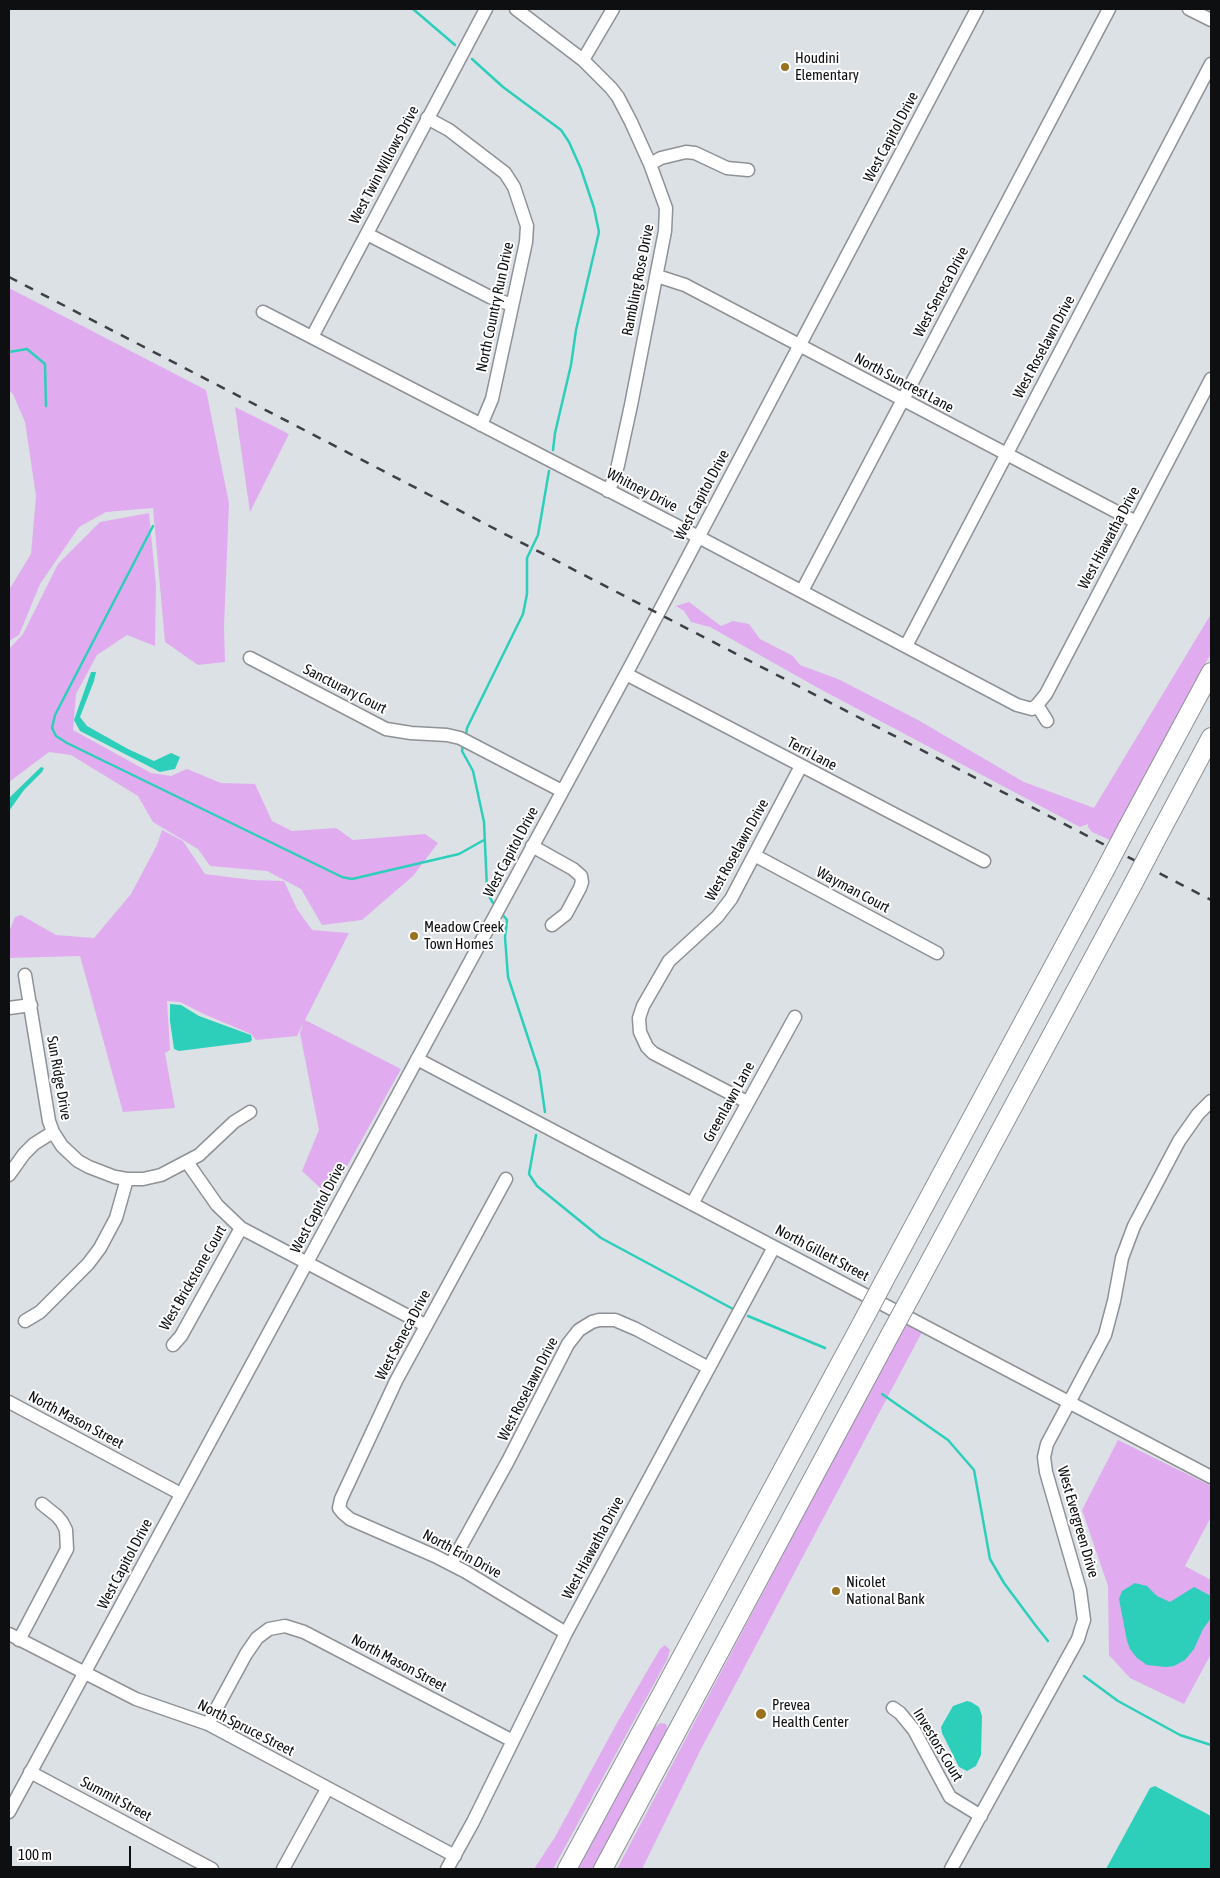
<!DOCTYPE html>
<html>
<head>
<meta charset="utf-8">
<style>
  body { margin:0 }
  #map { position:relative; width:1220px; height:1878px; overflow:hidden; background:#dce1e6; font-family:"Asap Condensed",sans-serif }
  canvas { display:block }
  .frame { position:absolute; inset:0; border:10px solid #0d0f11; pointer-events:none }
  .scale { position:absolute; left:10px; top:1846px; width:121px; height:22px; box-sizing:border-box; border:2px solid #0d0f11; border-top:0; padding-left:6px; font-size:15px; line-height:18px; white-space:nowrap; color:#0d0f11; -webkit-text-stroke:4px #fff; paint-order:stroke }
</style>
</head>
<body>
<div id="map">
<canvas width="1220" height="1878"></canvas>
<div class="frame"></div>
<div class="scale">100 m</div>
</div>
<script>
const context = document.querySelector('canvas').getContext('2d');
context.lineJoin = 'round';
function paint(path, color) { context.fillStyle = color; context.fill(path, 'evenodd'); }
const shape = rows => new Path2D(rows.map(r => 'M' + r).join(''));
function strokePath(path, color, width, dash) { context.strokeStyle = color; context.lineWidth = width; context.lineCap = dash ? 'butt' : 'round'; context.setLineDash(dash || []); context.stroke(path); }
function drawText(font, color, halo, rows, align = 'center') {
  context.font = font + ' "Asap Condensed",sans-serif'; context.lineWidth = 4; context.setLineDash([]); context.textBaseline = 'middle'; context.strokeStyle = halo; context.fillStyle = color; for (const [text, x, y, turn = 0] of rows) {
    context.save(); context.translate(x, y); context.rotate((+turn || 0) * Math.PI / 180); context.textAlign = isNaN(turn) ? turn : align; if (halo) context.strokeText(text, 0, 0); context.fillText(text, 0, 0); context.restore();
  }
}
paint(shape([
  [9,288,206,390,229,503,224,626,225,662,198,665,165,642,153,508,106,512,79,527,40,584,19,635,9,641,9,590,31,554,36,496,25,422,13,394,9,391],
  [235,407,289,434,250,512],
  [149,513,156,585,155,646,127,635,97,655,76,694,73,730,151,773,171,776,187,769,221,783,255,784,272,821,292,831,336,828,353,840,425,834,438,843,413,876,362,920,322,925,301,889,267,871,210,866,198,849,153,822,138,796,71,755,49,752,9,782,9,649,23,634,58,564,100,522],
  [689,602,721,626,733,621,749,624,760,639,793,656,800,665,838,679,918,720,1024,782,1094,808,1211,614,1211,653,1114,838,1110,840,1092,832,1088,827,1088,824,1080,827,820,689,710,627,691,622,684,611,676,606],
  [162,830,183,841,205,874,252,880,284,881,297,909,312,930,349,933,305,1020,401,1069,330,1197,302,1171,319,1130,300,1033,304,1022,297,1036,256,1040,251,1034,206,1015,180,1002,167,1001,170,1050,165,1053,175,1108,123,1112,80,956,9,958,9,932,15,917,21,915,56,935,94,938,131,894,157,845],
  [907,1324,922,1332,700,1751,642,1869,617,1869,889,1354],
  [1118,1440,1211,1486,1211,1517,1185,1566,1211,1580,1211,1654,1184,1704,1130,1678,1109,1655,1108,1586,1082,1510],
  [665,1645,670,1650,667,1660,553,1869,534,1869,555,1837,617,1723,660,1649],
  [660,1723,666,1724,667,1728,666,1734,593,1869,578,1869,654,1728]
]), '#e0acef');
paint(shape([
  [91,672,96,672,94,681,80,717,87,726,128,749,154,761,171,753,180,757,175,769,160,772,80,731,74,720],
  [41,767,44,768,42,772,24,790,9,811,9,798],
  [170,1004,181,1005,199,1016,251,1035,252,1040,250,1042,179,1051,174,1049,170,1021],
  [1135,1583,1147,1586,1157,1596,1170,1602,1194,1587,1211,1596,1211,1618,1203,1629,1194,1649,1185,1660,1174,1666,1166,1667,1147,1665,1137,1658,1130,1649,1127,1641,1119,1599,1122,1591],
  [967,1701,971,1702,979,1707,982,1716,981,1755,976,1766,967,1771,959,1767,942,1733,941,1727,953,1706],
  [1155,1786,1211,1816,1211,1869,1106,1869,1150,1788]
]), '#2dcfbb');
strokePath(shape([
  [413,9,455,45],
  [472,59,503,87,561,130,569,142,581,169,594,208,599,232,576,330,571,365,555,433,553,450],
  [9,352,27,349,45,364,46,406],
  [153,526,55,715,52,728,56,736,67,743,342,877,352,879,459,854,484,840],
  [466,735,467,728,523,614,527,594,527,558,538,535,549,471],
  [463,745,462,751,473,771,484,822,487,889,490,898,495,906],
  [502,914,507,920,505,937,508,977,539,1071,545,1112],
  [536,1135,529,1174,537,1186,601,1238,733,1309],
  [748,1316,825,1348],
  [882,1394,948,1440,974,1470,990,1559,1004,1583,1036,1626,1048,1641],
  [1084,1676,1118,1701,1180,1735,1211,1745]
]), '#2dcfbb', 2.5);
const minor = shape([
  [516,9,583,60,611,88,618,97,631,122,650,164,666,208,665,231,631,405,618,465,614,479,608,491],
  [1189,9,1211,20],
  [583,60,613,9],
  [427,118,449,130,505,173,514,187,527,226,526,242,492,399,481,425],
  [650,164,661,158,686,152,695,153,727,168,748,170],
  [367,234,490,297,512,305],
  [657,276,685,285,1136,522],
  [263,312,689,532,1017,705,1032,709,1037,705,1046,694,1211,379],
  [312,337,486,9],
  [802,591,1109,9],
  [906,646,1211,64],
  [250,658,386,729,411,733,447,735,460,738,562,791],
  [626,674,984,861],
  [1037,705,1047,721],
  [532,846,573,869,581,876,582,882,580,888,566,914,552,925],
  [754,855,937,953],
  [25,975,49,1121,53,1132,62,1146,78,1161,89,1167,115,1177,127,1179,143,1179,161,1175,199,1155,234,1122,250,1112],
  [9,1008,31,1005],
  [417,1059,1211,1477],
  [747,1102,653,1053,647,1047,640,1032,639,1018,643,1006,669,961,717,917,731,899,801,766],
  [187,1162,217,1205,241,1228,425,1325],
  [9,1175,24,1154,34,1144,53,1132],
  [506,1179,396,1381,341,1499,339,1508,343,1513,350,1519,435,1556,466,1572,566,1633],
  [692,1204,795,1017],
  [25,1321,40,1312,88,1264,100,1248,116,1218,127,1179],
  [173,1345,181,1336,241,1228],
  [9,1402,181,1494],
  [451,1564,508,1461,568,1344,579,1330,592,1322,599,1320,615,1320,636,1329,709,1368],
  [9,1634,136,1699,208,1724,455,1856],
  [19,1640,67,1549,66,1530,62,1522,57,1516,42,1504],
  [893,1708,900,1713,914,1730,950,1797,981,1816],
  [208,1724,246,1654,257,1638,269,1629,285,1626,304,1632,511,1740],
  [30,1772,212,1869],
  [9,1812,632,663,977,9],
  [283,1869,327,1789],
  [447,1869,473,1822,566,1633,774,1247],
  [951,1869,1078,1639,1081,1629,1084,1620,1080,1590,1046,1472,1044,1457,1047,1444,1105,1335,1114,1301,1122,1258,1134,1226,1179,1141,1198,1114,1211,1101]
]);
const highway = shape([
  [1127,828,1211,672],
  [1155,842,1211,737],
  [884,1281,1104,872],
  [911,1296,1132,886],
  [567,1869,865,1317],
  [603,1869,892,1331]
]);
strokePath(minor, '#8e9297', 15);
strokePath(highway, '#8e9297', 20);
strokePath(minor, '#fff', 12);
strokePath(highway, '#fff', 18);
strokePath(shape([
  [9,277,1211,900]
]), '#3d4043', 2.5, [9, 9]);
const highwayBridge = shape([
  [1104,872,1127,828],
  [1132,886,1155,842],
  [865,1317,884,1281],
  [892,1331,911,1296]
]);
strokePath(highwayBridge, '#8e9297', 20, []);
strokePath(highwayBridge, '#fff', 18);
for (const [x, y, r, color] of [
  [785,67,5,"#9a711e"],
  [414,936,5,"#9a711e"],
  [836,1591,5,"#9a711e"],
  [761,1714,6,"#9a711e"]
]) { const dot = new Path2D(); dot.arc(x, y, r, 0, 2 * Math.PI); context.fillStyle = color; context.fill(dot); strokePath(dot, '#fff', 2); }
drawText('15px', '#0d0f11', '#fff', [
  ["Houdini",795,58],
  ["Elementary",795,75],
  ["Meadow Creek",424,927],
  ["Town Homes",424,944],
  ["Nicolet",846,1582],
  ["National Bank",846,1599],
  ["Prevea",772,1705],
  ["Health Center",772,1722]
], 'left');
drawText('15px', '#0d0f11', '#fff', [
  ["West Capitol Drive",891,137,-62],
  ["West Twin Willows Drive",384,165,-62],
  ["Rambling Rose Drive",638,280,-79],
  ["West Seneca Drive",941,292,-62],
  ["North Country Run Drive",495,307,-78],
  ["West Roselawn Drive",1044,347,-62],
  ["North Suncrest Lane",904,383,28],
  ["Whitney Drive",642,490,27],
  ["West Capitol Drive",702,495,-62],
  ["West Hiawatha Drive",1109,538,-62],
  ["Sancturary Court",345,689,27],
  ["Terri Lane",812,754,28],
  ["West Roselawn Drive",737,850,-61],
  ["West Capitol Drive",511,852,-62],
  ["Wayman Court",853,890,28],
  ["Sun Ridge Drive",59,1078,80],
  ["Greenlawn Lane",729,1102,-61],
  ["West Capitol Drive",318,1208,-62],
  ["North Gillett Street",822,1253,28],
  ["West Brickstone Court",193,1278,-60],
  ["West Seneca Drive",403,1335,-62],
  ["West Roselawn Drive",528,1389,-63],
  ["North Mason Street",76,1420,28],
  ["West Evergreen Drive",1078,1522,74],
  ["West Hiawatha Drive",593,1548,-62],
  ["North Erin Drive",462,1554,28],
  ["West Capitol Drive",125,1564,-62],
  ["North Mason Street",399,1663,28],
  ["North Spruce Street",246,1728,27],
  ["Investors Court",938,1745,59],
  ["Summit Street",116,1799,28]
]);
</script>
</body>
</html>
